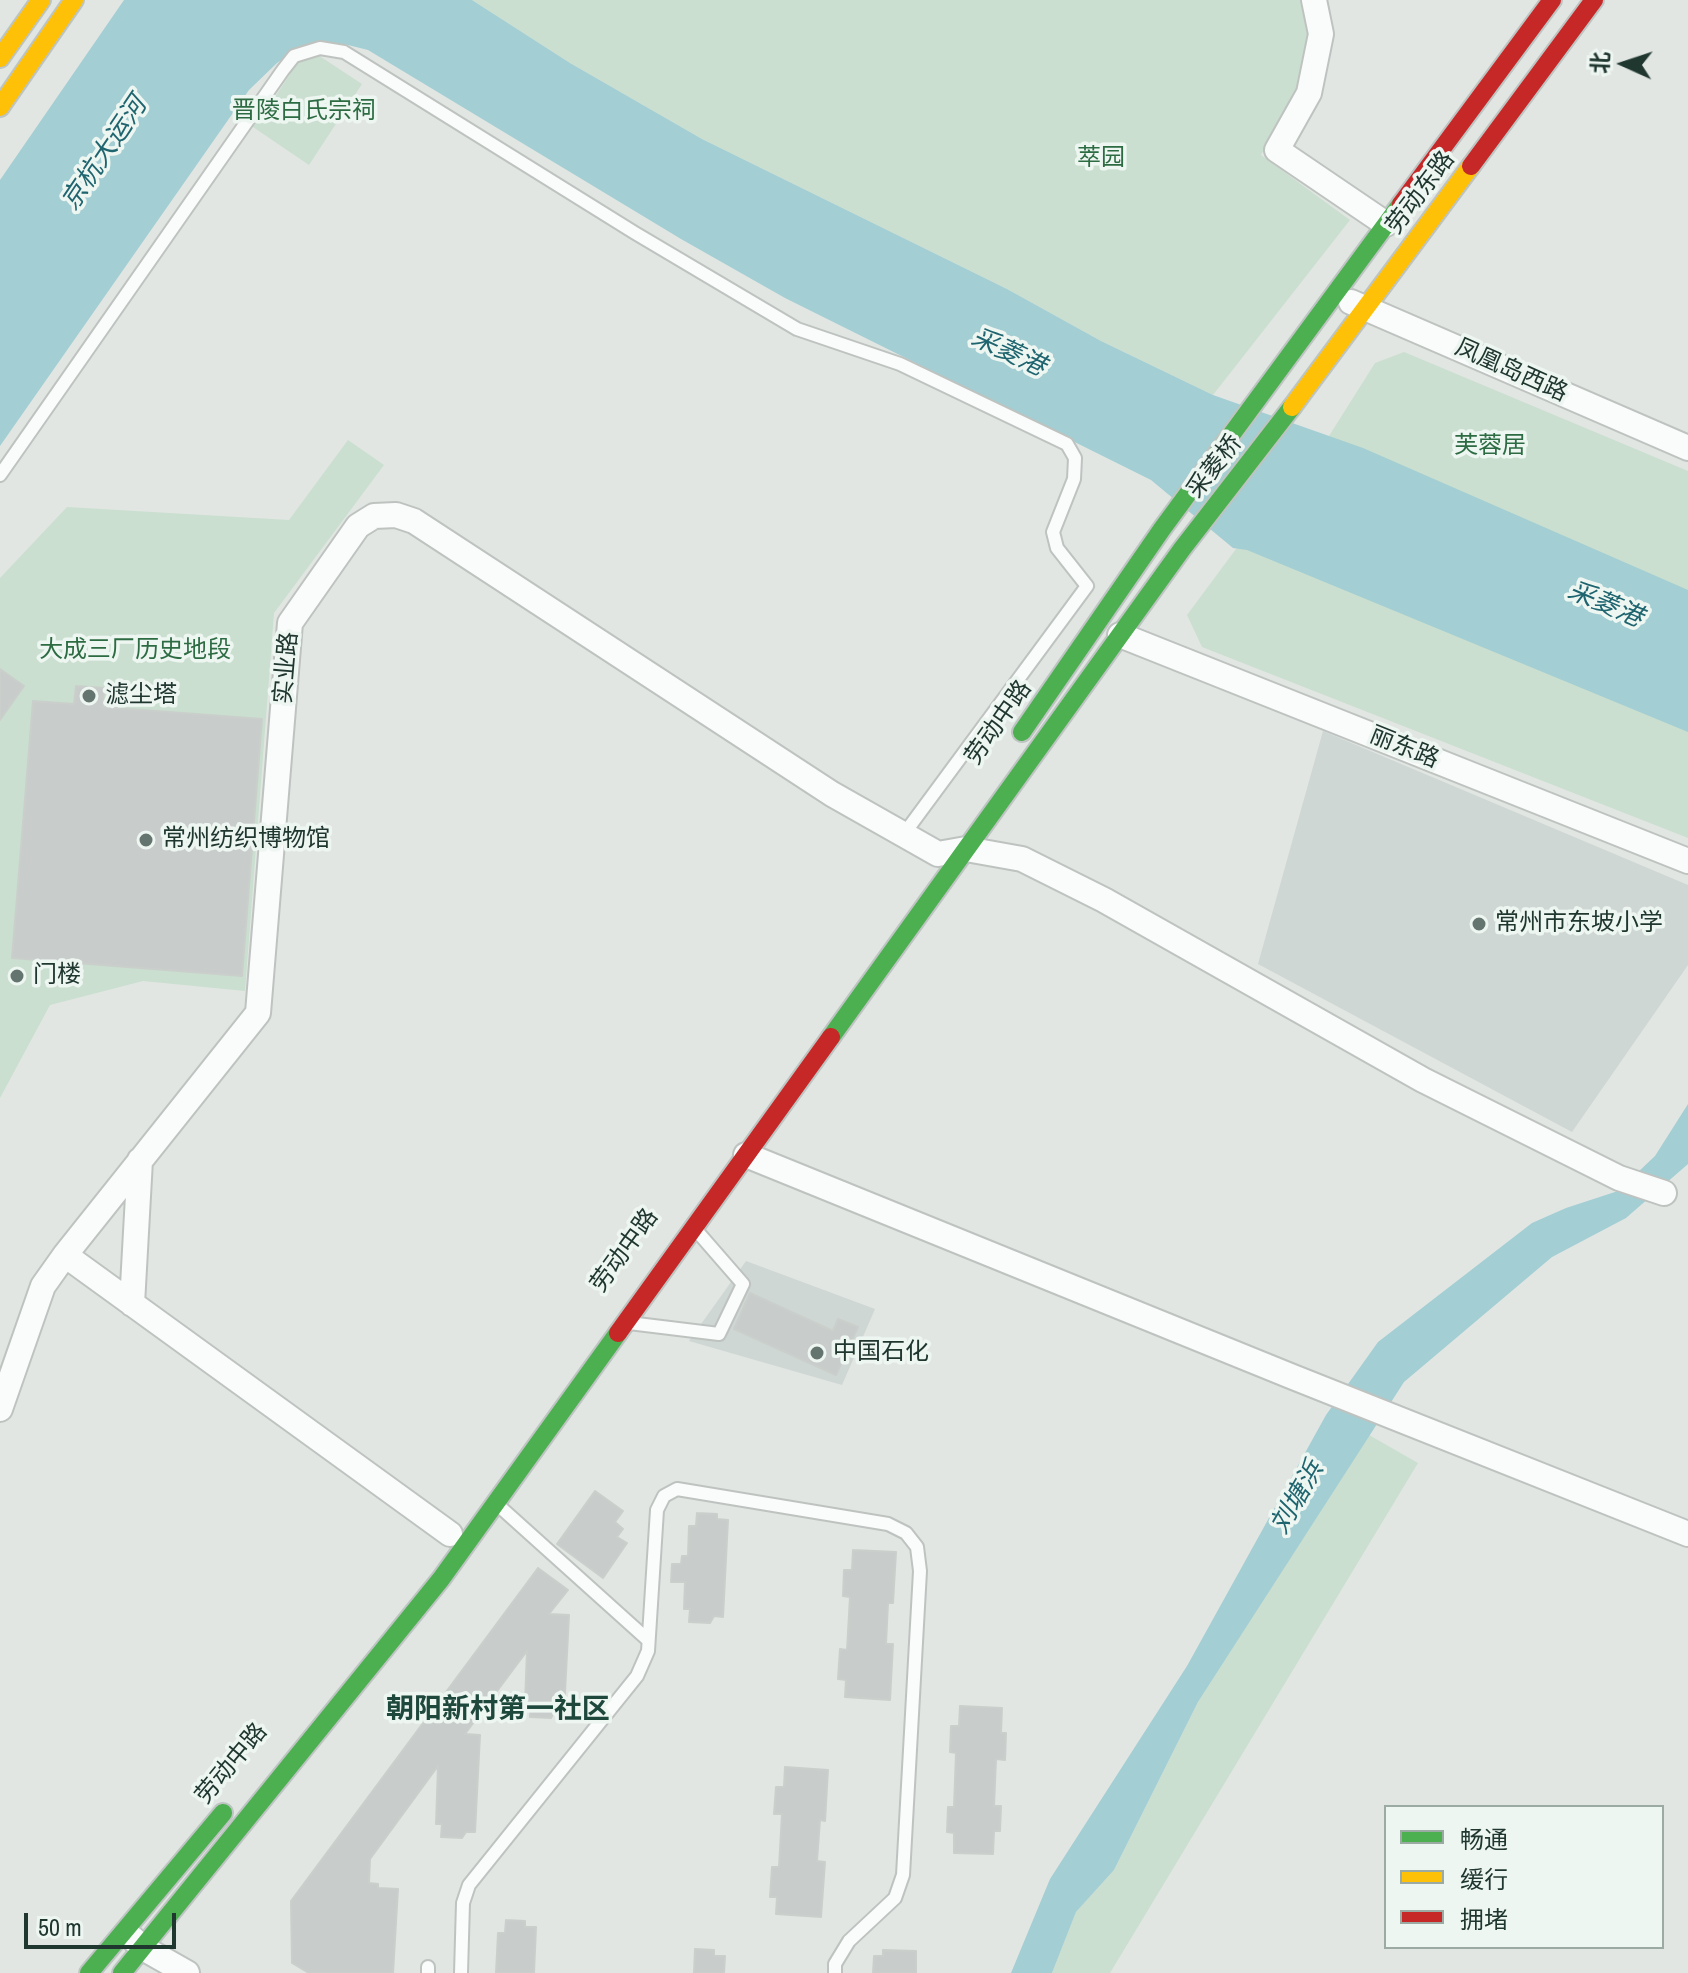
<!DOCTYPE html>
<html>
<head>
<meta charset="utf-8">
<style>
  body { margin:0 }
  #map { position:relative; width:1688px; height:1973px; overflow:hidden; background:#e1e6e3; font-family:"Archivo Narrow","Noto Sans SC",sans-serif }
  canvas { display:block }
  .legend { position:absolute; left:1384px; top:1805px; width:280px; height:144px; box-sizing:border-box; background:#eef6f2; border:2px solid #9caaa4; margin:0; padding:10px 14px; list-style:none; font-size:24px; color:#203730 }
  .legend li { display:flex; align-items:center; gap:16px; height:40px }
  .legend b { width:40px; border:2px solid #9caaa4 }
  .north { position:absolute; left:1584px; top:24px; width:80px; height:80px; -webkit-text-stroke:6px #eef6f2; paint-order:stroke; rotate:273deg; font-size:22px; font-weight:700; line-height:32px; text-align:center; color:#203730 }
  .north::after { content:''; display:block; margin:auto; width:28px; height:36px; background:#203730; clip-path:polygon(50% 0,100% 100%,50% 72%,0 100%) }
  .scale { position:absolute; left:24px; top:1913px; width:152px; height:36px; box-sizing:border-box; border:4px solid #203730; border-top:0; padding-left:10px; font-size:24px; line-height:28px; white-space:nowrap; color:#203730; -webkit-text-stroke:6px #eef6f2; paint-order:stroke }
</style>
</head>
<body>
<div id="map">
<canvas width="1688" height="1973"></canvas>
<ul class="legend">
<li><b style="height:10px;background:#4caf50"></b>畅通</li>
<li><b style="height:10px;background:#ffc107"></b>缓行</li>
<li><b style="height:10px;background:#c62828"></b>拥堵</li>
</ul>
<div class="north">北</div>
<div class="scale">50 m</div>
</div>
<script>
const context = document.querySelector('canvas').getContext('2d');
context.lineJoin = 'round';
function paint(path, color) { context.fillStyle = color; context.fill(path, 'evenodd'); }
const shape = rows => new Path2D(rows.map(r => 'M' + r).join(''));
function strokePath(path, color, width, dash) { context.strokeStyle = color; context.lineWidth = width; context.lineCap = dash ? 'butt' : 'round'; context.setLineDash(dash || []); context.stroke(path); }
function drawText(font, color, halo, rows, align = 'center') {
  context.font = font + ' "Archivo Narrow","Noto Sans SC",sans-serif'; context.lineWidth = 7; context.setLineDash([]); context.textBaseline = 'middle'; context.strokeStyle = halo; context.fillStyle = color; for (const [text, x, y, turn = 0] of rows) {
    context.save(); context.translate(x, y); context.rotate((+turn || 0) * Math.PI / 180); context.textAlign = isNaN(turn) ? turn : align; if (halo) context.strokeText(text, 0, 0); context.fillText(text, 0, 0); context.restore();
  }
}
paint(shape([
  [1323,731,1688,885,1688,965,1572,1132,1258,964],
  [746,1261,875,1309,842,1385,689,1341]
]), '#ced7d3');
paint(shape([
  [472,0,1301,0,1309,35,1296,91,1261,155,1350,220,1213,395,1101,341,1007,289,702,139,570,63],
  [318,55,362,84,309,165,250,125,270,95,275,97,301,57],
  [1404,352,1688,471,1688,609,1317,455,1375,363],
  [348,440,384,465,274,613,245,991,143,981,50,1005,0,1098,0,578,67,507,289,520],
  [1256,522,1688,704,1688,838,1202,647,1187,615],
  [1369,1435,1418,1463,1110,1973,1052,1973,1076,1912,1114,1870,1198,1702]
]), '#cadfcf');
paint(shape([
  [124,0,472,0,570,63,702,139,1007,289,1101,341,1213,395,1363,448,1688,590,1688,732,1247,550,1233,548,1151,480,785,298,681,239,368,50,348,45,329,42,313,43,294,51,277,63,249,90,0,446,0,180],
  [1688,1104,1688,1164,1626,1218,1552,1257,1404,1382,1198,1702,1114,1870,1076,1912,1052,1973,1011,1973,1050,1879,1187,1666,1326,1415,1378,1342,1532,1223,1566,1208,1618,1191,1655,1156]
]), '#a3ced3');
const building = shape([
  [0,669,24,686,0,720,0,669],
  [76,686,104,688,103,707,262,719,242,976,12,958,33,701,74,704,76,686],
  [750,1293,833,1331,838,1319,858,1327,836,1375,734,1329,750,1293],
  [595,1491,623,1511,615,1522,623,1529,617,1537,627,1543,603,1578,557,1544,595,1491],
  [697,1513,717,1514,717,1519,728,1520,723,1617,714,1616,710,1623,689,1622,690,1609,684,1609,685,1582,671,1582,672,1564,681,1564,682,1556,688,1556,689,1526,696,1526,697,1513],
  [853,1550,896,1552,893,1603,888,1603,886,1644,893,1644,890,1700,845,1697,846,1680,838,1679,840,1649,847,1650,850,1597,843,1596,844,1570,852,1570,853,1550],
  [538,1568,568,1590,549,1614,569,1615,564,1712,555,1711,551,1718,530,1717,531,1704,525,1704,527,1651,465,1734,480,1735,475,1832,466,1832,462,1838,441,1837,442,1824,436,1824,438,1766,370,1859,369,1883,378,1884,378,1888,398,1889,393,1973,309,1973,292,1963,291,1901,538,1568],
  [960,1706,1002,1708,1001,1733,1006,1733,1005,1760,996,1759,994,1806,1001,1806,1000,1831,994,1831,993,1854,954,1853,954,1833,947,1832,948,1807,954,1807,956,1753,950,1752,951,1726,959,1726,960,1706],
  [785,1767,828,1770,825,1821,820,1820,817,1861,825,1862,821,1917,776,1914,777,1897,770,1897,772,1867,779,1867,782,1814,774,1814,776,1787,784,1787,785,1767],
  [506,1920,525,1921,525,1927,536,1927,534,1973,496,1973,498,1933,505,1933,506,1920],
  [695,1949,714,1950,714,1956,725,1956,724,1973,694,1973,695,1949],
  [883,1950,916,1951,916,1973,873,1973,874,1956,883,1956,883,1950]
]);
paint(building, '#c8cdcb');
strokePath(building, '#cacfcc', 2);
const lane = shape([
  [0,475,283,70,294,56,320,48,344,52,635,233,797,329,900,364,1067,444,1075,458,1074,479,1053,532,1057,548,1087,586,904,834],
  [629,1323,719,1334,743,1284,696,1230],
  [499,1506,648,1640],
  [428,1973,428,1967],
  [461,1973,463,1903,469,1885,637,1676,648,1651,657,1510,664,1496,677,1489,888,1524,906,1533,917,1547,920,1571,903,1875,895,1898,849,1941,835,1964,835,1973]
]);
const street = shape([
  [1314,0,1321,34,1309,93,1277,150,1386,224],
  [1351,302,1688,448],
  [1120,635,1688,861],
  [746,1155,1293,1377,1688,1534],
  [65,1255,450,1534],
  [132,1304,140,1160],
  [0,1409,43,1286,65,1255,258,1013,290,623,358,526,374,516,396,515,414,521,832,794,938,854,966,849,1022,859,1104,900,1423,1080,1619,1178,1664,1193],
  [132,1938,143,1948,187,1973]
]);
const fast = shape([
  [1022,732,1162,529,1401,204],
  [831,1037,1182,549,1292,407],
  [89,1973,223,1813],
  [122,1973,441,1579,618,1333]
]);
const slow = shape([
  [0,58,41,0],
  [0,107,74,0],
  [1292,407,1471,166]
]);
const jam = shape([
  [1471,166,1594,0],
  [1401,204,1552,0],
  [618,1333,831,1037]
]);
strokePath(lane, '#bec3c0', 16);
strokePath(street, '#bec3c0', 28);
strokePath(fast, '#bdc4c1', 22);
strokePath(slow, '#bdc4c1', 22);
strokePath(jam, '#bdc4c1', 22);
strokePath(lane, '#fafbfb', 12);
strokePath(street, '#fafbfb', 24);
strokePath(fast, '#4caf50', 18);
strokePath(slow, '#ffc107', 18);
strokePath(jam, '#c62828', 18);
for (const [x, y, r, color] of [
  [89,696,8,"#64746f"],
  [146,840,8,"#64746f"],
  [1479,924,8,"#64746f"],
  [17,976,8,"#64746f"],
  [817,1353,8,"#64746f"]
]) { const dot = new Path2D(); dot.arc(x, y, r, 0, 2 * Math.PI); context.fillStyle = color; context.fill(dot); strokePath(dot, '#eef6f2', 3); }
drawText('24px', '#2d6c43', '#eef6f2', [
  ["晋陵白氏宗祠",304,112],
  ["萃园",1101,159],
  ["芙蓉居",1490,447],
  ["大成三厂历史地段",135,651]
]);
drawText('24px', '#203730', '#eef6f2', [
  ["劳动东路",1421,193,-53],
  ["凤凰岛西路",1511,371,24],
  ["采菱桥",1215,467,-52],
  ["实业路",287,668,-85],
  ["劳动中路",999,723,-55],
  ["丽东路",1404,748,22],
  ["劳动中路",625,1251,-54],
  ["劳动中路",232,1764,-50]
]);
drawText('24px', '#203730', '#eef6f2', [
  ["滤尘塔",105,696],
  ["常州纺织博物馆",162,840],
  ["常州市东坡小学",1495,924],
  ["门楼",33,976],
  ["中国石化",833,1353]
], 'left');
drawText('italic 26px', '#1f656f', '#eef6f2', [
  ["京杭大运河",105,154,-56],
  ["采菱港",1008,353,25],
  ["采菱港",1605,605,23],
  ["刘塘浜",1298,1498,-60]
]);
drawText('bold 28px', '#1e483c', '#eef6f2', [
  ["朝阳新村第一社区",498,1710]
]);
</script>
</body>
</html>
